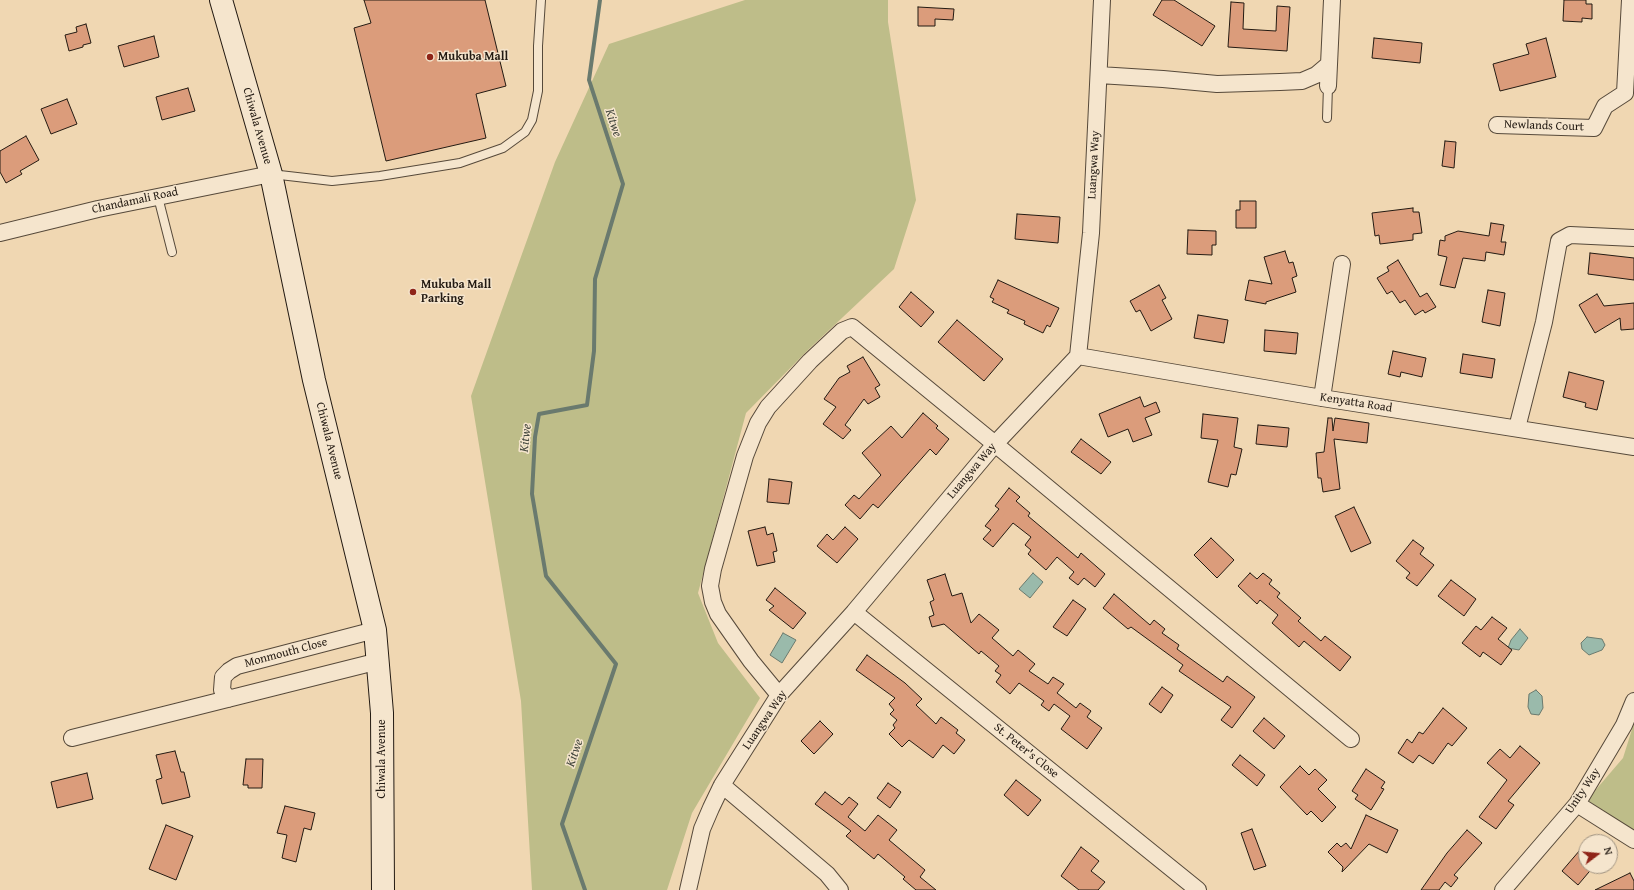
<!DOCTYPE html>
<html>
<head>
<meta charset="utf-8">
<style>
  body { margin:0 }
  #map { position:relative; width:1634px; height:890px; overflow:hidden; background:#f0d7b2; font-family:"Gentium Book Plus",serif }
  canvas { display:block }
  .north { position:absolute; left:1578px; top:834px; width:40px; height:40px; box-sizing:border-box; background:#f5e5cd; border:1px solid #a19482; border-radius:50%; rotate:74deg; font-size:11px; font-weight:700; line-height:16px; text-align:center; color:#231a12 }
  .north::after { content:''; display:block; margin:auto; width:14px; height:18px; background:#8f2418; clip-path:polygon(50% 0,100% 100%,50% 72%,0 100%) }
</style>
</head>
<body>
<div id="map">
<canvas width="1634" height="890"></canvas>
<div class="north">N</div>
</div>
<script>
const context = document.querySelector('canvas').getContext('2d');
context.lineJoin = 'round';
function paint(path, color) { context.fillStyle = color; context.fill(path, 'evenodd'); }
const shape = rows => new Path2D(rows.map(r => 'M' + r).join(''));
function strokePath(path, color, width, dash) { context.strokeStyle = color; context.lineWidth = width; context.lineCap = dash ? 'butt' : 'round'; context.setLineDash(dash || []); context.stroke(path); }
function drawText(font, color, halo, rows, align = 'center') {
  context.font = font + ' "Gentium Book Plus",serif'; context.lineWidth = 3; context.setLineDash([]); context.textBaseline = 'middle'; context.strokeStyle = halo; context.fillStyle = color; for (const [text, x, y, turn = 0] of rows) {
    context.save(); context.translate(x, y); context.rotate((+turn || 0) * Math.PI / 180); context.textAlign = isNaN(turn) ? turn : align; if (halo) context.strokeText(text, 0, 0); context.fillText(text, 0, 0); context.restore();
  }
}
paint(shape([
  [745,0,888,0,888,22,916,200,894,269,809,349,746,413,698,593,718,643,760,698,692,813,667,890,532,890,521,701,471,396,555,162,609,44],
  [1634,723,1634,831,1587,800,1623,758]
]), '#bebd89');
const water = shape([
  [1033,573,1043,582,1030,598,1019,589,1033,573],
  [1520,629,1528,638,1519,650,1508,648,1511,640,1520,629],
  [783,633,796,640,782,663,770,655,783,633],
  [1587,637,1602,639,1605,645,1602,650,1589,655,1582,649,1581,643,1587,637],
  [1536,690,1542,696,1543,708,1539,715,1531,714,1528,707,1529,694,1536,690]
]);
paint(water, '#9abaab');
strokePath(water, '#6a7a6e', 1);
strokePath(shape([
  [585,890,562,824,616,664,546,576,532,494,535,437,539,414,587,405,594,351,595,279,623,184,589,80,600,0]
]), '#6a7a6e', 4);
const building = shape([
  [364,0,485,0,506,86,476,94,486,138,386,161,354,28,371,23,364,0],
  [1162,0,1174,0,1215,26,1202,46,1153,15,1162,0],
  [1564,0,1586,0,1586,4,1592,4,1592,19,1582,18,1582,22,1563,21,1564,0],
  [1231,2,1244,3,1243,29,1276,31,1277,6,1290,7,1287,51,1228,47,1231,2],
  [918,7,954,9,953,20,935,19,935,26,918,26,918,7],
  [86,24,91,43,83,45,83,47,69,51,65,35,77,32,76,27,86,24],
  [154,36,159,57,124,67,118,46,154,36],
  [1374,38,1422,43,1420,63,1372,58,1374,38],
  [1546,38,1556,77,1500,91,1493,64,1529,54,1526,44,1546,38],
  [188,88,195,111,162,120,156,97,188,88],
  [67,99,77,124,51,134,41,109,67,99],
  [26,136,39,160,20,171,22,174,6,183,0,172,0,151,26,136],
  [1445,141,1456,142,1454,168,1442,166,1445,141],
  [1240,201,1256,201,1256,228,1236,228,1236,210,1240,210,1240,201],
  [1413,208,1413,212,1419,212,1422,233,1413,234,1413,240,1380,244,1379,235,1375,236,1372,213,1413,208],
  [1017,214,1060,217,1058,243,1015,239,1017,214],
  [1491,223,1504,225,1501,242,1506,242,1504,255,1486,252,1485,261,1463,258,1455,288,1440,285,1447,257,1438,255,1440,240,1445,241,1445,236,1458,231,1489,236,1491,223],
  [1188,230,1216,231,1216,245,1212,245,1212,255,1187,254,1188,230],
  [1285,251,1289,263,1293,262,1297,276,1292,278,1296,292,1266,302,1266,304,1245,300,1249,280,1272,284,1264,257,1285,251],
  [1590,253,1634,258,1634,280,1588,274,1590,253],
  [1398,260,1420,297,1427,293,1436,307,1425,313,1423,310,1415,315,1405,300,1400,303,1392,291,1387,294,1377,278,1389,271,1387,267,1398,260],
  [998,280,1059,308,1050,327,1047,325,1043,333,1024,324,1025,321,1007,313,1009,310,992,302,994,299,990,297,998,280],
  [1159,285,1166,298,1162,300,1172,319,1151,331,1140,310,1136,312,1130,301,1159,285],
  [1488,290,1505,293,1500,326,1482,322,1488,290],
  [911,292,934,312,921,327,899,307,911,292],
  [1597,294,1604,306,1634,303,1634,329,1621,330,1620,318,1595,333,1579,305,1597,294],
  [1198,315,1228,320,1224,343,1194,338,1198,315],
  [957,320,1003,359,984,381,938,342,957,320],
  [1265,330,1298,333,1296,354,1264,351,1265,330],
  [1393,351,1426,358,1422,377,1401,372,1400,377,1388,374,1393,351],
  [1463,354,1495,359,1492,378,1460,373,1463,354],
  [863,357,880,385,875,388,880,397,868,404,864,399,845,425,851,430,843,439,823,424,836,407,824,399,839,378,850,372,847,366,863,357],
  [1569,372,1604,381,1597,410,1585,407,1586,403,1563,397,1569,372],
  [1140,397,1144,407,1156,402,1160,412,1145,418,1152,435,1133,442,1128,429,1108,437,1099,414,1140,397],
  [923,413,938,426,936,428,949,439,936,455,930,449,878,508,873,504,860,519,845,505,854,495,859,499,881,475,862,453,891,426,902,438,923,413],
  [1203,414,1238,418,1234,447,1242,449,1236,475,1231,474,1228,487,1208,482,1218,440,1201,438,1203,414],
  [1328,418,1332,418,1333,431,1335,418,1369,423,1367,443,1334,439,1340,489,1323,492,1321,478,1318,478,1316,453,1324,452,1328,418],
  [1258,425,1289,428,1287,447,1256,444,1258,425],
  [1081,439,1111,462,1101,474,1071,452,1081,439],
  [769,479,792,482,789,504,767,502,769,479],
  [1009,488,1020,497,1016,501,1030,513,1028,516,1078,558,1081,553,1105,574,1095,587,1084,578,1078,585,1069,578,1074,572,1057,557,1046,570,1028,554,1031,550,1025,545,1031,537,1013,523,993,547,983,539,991,530,985,526,999,509,995,506,1009,488],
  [1354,507,1371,543,1351,552,1335,516,1354,507],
  [765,527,767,535,773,533,777,551,773,552,775,562,757,566,748,531,765,527],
  [845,527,858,539,837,563,817,546,827,534,833,540,845,527],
  [1211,538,1234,560,1217,578,1194,555,1211,538],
  [1413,540,1424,548,1420,554,1434,565,1417,586,1406,578,1410,573,1396,561,1413,540],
  [1250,573,1257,579,1263,573,1272,580,1269,584,1280,593,1277,597,1301,618,1298,621,1321,641,1325,636,1351,657,1340,671,1304,641,1299,647,1272,623,1278,615,1260,600,1257,604,1238,586,1250,573],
  [945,574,952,596,962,593,971,623,979,614,999,630,992,638,1013,656,1018,650,1035,664,1029,671,1048,684,1053,677,1064,684,1057,693,1076,708,1080,703,1091,711,1087,717,1102,728,1087,749,1061,729,1070,716,1054,704,1049,711,1041,705,1044,701,1019,683,1010,694,996,682,1001,675,995,671,999,666,981,651,979,654,944,624,932,627,929,617,934,615,930,602,934,600,927,580,945,574],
  [1451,580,1476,599,1464,616,1438,596,1451,580],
  [775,588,806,613,793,629,769,610,774,606,766,600,775,588],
  [1114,594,1150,625,1154,620,1165,629,1162,633,1179,645,1177,649,1223,682,1227,676,1255,697,1232,728,1221,720,1231,707,1179,671,1183,665,1131,627,1128,629,1103,608,1114,594],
  [1073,600,1086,609,1067,636,1053,627,1073,600],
  [1492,617,1507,628,1498,639,1512,650,1501,665,1483,652,1480,657,1462,643,1476,626,1481,630,1492,617],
  [867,655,905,683,922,699,916,705,936,724,941,717,958,730,956,733,965,740,954,754,943,745,933,758,909,740,902,747,889,734,895,728,893,725,897,720,890,714,894,710,889,704,895,698,856,670,867,655],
  [1162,687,1173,695,1161,713,1149,704,1162,687],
  [1443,708,1467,728,1452,746,1448,743,1433,764,1419,755,1413,763,1398,753,1407,739,1412,743,1419,732,1423,734,1443,708],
  [1264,718,1285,736,1274,749,1253,731,1264,718],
  [820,721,833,734,814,754,801,741,820,721],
  [1520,746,1540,763,1508,801,1514,805,1496,829,1479,817,1507,780,1487,763,1500,749,1510,758,1520,746],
  [175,751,181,772,184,772,190,797,162,804,156,780,162,778,156,755,175,751],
  [1240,755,1265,775,1257,786,1232,765,1240,755],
  [246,759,263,759,262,788,248,788,248,785,243,785,246,759],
  [1300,766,1309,775,1315,769,1327,780,1318,789,1336,807,1322,822,1311,811,1307,815,1280,787,1300,766],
  [1366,769,1385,782,1381,788,1384,789,1371,810,1355,799,1358,795,1352,791,1366,769],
  [87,773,93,799,57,808,51,782,87,773],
  [1016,780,1041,800,1028,816,1004,795,1016,780],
  [888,783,901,792,890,808,877,798,888,783],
  [825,792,842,805,849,797,858,804,848,817,865,831,878,815,897,830,889,840,925,870,920,877,936,890,916,890,903,879,905,877,878,854,874,859,846,836,851,831,815,804,825,792],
  [285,806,315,813,311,830,304,828,296,862,282,858,287,835,277,833,285,806],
  [1366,815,1398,830,1387,853,1369,844,1342,872,1343,867,1328,852,1337,843,1341,847,1346,843,1351,849,1366,815],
  [166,825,193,836,176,880,149,869,166,825],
  [1252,829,1266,866,1254,870,1241,833,1252,829],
  [1467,830,1482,843,1454,875,1458,878,1451,887,1445,882,1439,890,1421,890,1447,853,1467,830],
  [1586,843,1586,866,1594,866,1578,885,1562,871,1586,843],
  [1081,847,1099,861,1091,871,1105,882,1098,890,1079,890,1061,876,1081,847],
  [1630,873,1634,881,1634,890,1595,890,1630,873]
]);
paint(building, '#db9c7b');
strokePath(building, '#231a12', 1);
const lane = shape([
  [1327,118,1328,86],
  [271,174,332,181,380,176,460,163,503,148,525,132,532,120,538,91,538,46,541,0],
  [158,197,172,252]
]);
const street = shape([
  [1099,75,1163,79,1217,84,1280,82,1302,81,1316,75,1329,64],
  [1328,86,1332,0],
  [1497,125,1594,128,1605,106,1625,93,1630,0],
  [0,233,98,209,271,174],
  [1078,356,1322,398,1634,447],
  [1322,398,1342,264],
  [1517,428,1544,322,1559,241,1570,235,1634,238],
  [854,612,1198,890],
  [779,695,751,661,718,614,713,602,710,586,713,569,745,456,758,423,768,407,810,361,842,331,852,327,995,444,1351,739],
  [228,699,222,690,223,677,229,671,237,666,375,630],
  [72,738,379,661],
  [722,785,827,874,840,890],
  [1577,804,1634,840],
  [688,890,702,829,711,808,722,785,779,695,854,612,995,444,1078,356,1091,233,1102,0],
  [1503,890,1577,804,1624,725,1634,701]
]);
const secondary = shape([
  [221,0,271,174,314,380,375,630,382,713,383,890]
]);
strokePath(lane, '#56493a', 10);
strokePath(street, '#56493a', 18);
strokePath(secondary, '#231a12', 24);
strokePath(lane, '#f5e5cd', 8);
strokePath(street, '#f5e5cd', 16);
strokePath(secondary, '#f5e5cd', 22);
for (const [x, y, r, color] of [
  [430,57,4,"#8f2418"],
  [413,292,4,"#8f2418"]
]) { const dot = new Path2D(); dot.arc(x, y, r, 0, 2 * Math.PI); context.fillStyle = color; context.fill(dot); strokePath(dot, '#f5e5cd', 1.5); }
drawText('bold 12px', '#231a12', '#f5e5cd', [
  ["Mukuba Mall",438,57],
  ["Mukuba Mall",421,285],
  ["Parking",421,299]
], 'left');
drawText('12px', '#231a12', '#f5e5cd', [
  ["Chiwala Avenue",257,126,74],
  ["Newlands Court",1544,126,2],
  ["Luangwa Way",1094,165,-87],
  ["Chandamali Road",135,201,-12],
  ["Kenyatta Road",1356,403,9],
  ["Chiwala Avenue",329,441,76],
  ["Luangwa Way",972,471,-50],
  ["Monmouth Close",286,653,-15],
  ["Luangwa Way",765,720,-56],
  ["St. Peter's Close",1026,751,39],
  ["Chiwala Avenue",382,759,-90],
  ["Unity Way",1583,791,-56]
]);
drawText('italic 13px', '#474a40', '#f5e5cd', [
  ["Kitwe",613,123,72],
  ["Kitwe",526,438,-84],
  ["Kitwe",575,753,-71]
]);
</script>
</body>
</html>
